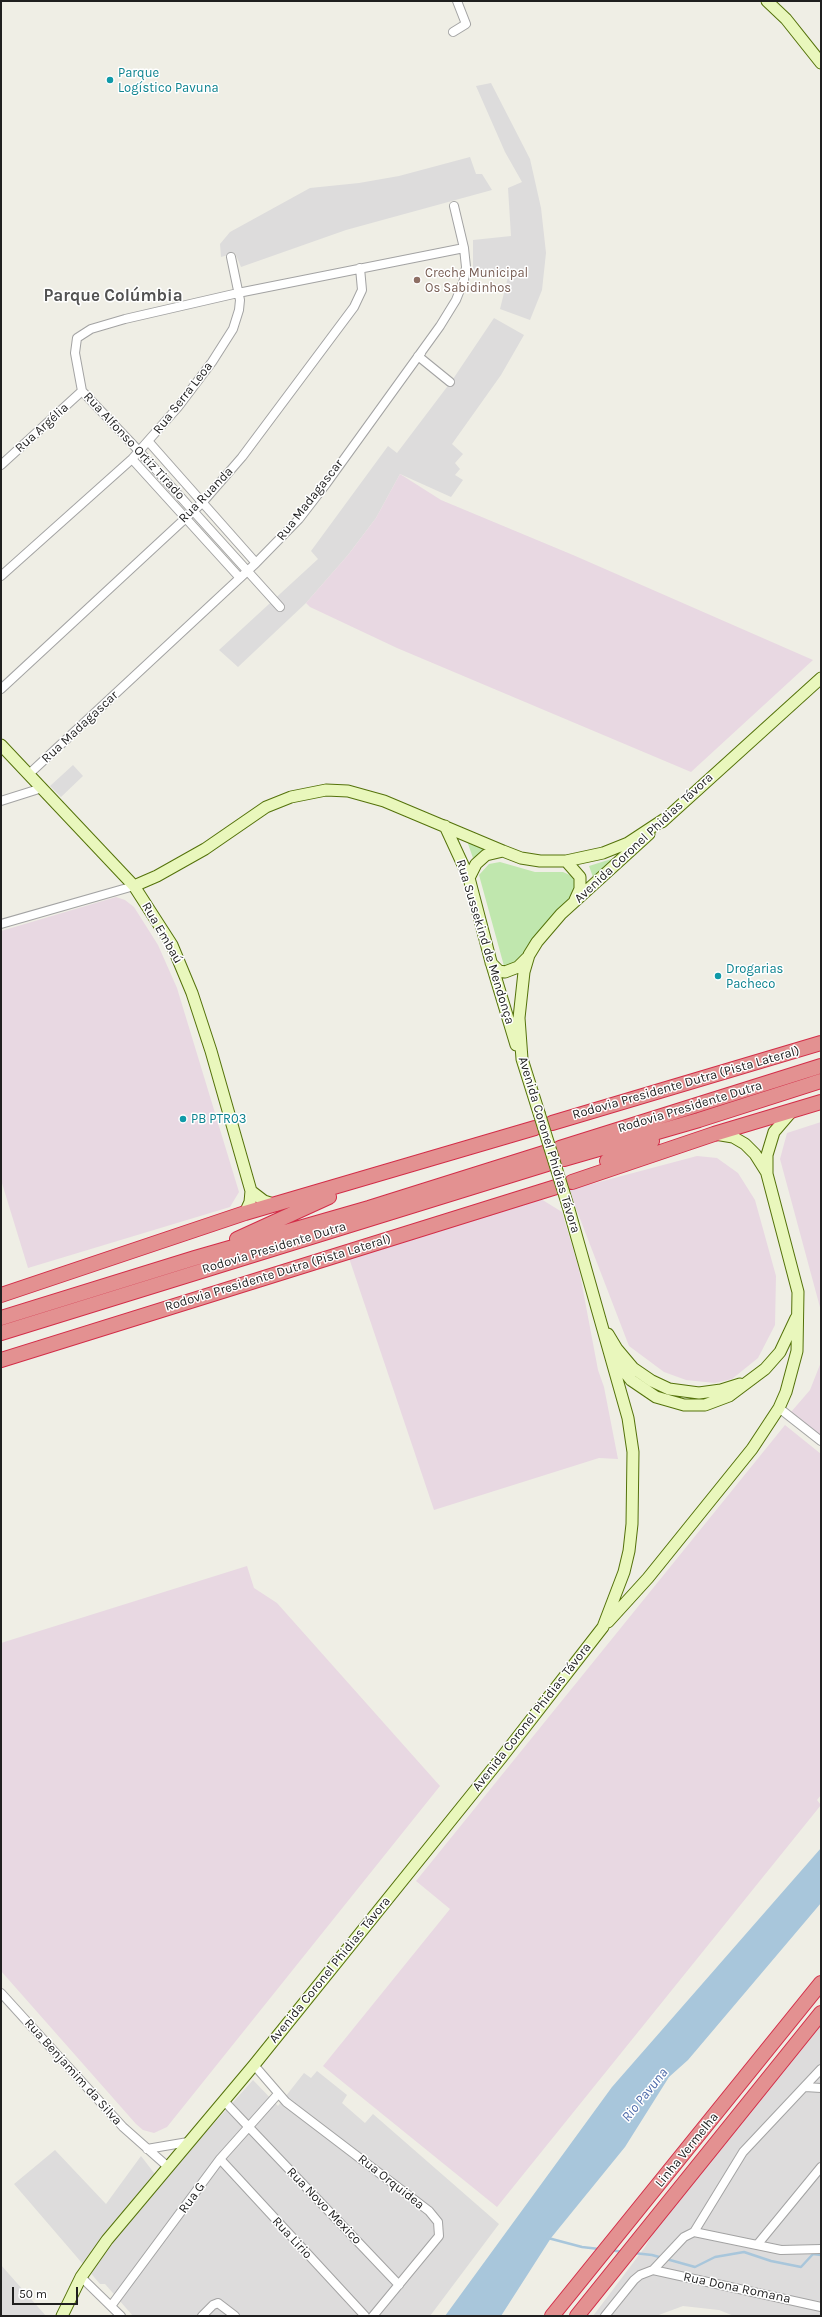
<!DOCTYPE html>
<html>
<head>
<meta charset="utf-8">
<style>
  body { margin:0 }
  #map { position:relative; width:822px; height:2317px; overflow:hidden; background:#efeee5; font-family:Karla,sans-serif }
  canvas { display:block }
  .frame { position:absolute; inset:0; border:2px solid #1f1f1f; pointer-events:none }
  .scale { position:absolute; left:12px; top:2287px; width:66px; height:18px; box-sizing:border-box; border:2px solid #1f1f1f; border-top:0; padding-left:5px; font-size:12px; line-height:14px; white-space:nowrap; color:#1f1f1f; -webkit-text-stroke:3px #fff; paint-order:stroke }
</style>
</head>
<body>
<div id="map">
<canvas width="822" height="2317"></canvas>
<div class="frame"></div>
<div class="scale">50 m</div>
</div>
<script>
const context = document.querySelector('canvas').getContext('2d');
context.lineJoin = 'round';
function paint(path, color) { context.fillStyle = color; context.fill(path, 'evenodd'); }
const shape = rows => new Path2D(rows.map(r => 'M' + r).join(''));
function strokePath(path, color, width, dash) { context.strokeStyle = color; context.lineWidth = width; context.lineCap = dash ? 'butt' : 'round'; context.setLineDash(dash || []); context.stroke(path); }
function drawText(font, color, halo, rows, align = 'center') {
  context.font = font + ' Karla,sans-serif'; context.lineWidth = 3; context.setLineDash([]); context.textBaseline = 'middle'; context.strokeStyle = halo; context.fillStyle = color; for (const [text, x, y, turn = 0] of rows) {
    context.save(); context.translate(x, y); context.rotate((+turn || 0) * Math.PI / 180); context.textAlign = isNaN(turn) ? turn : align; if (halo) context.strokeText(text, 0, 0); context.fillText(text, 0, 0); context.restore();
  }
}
paint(shape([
  [491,83,530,159,541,208,546,253,542,290,530,320,500,309,508,277,473,273,473,240,511,236,508,188,522,182,505,152,476,86],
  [470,157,476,174,482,174,492,190,346,230,241,267,235,253,221,257,220,244,230,232,310,188,359,183,399,176],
  [494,318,524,335,501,375,452,444,463,454,455,463,460,469,455,475,463,480,451,497,400,474,376,518,348,555,306,603,238,667,219,650,318,559,311,551,388,446,397,453,453,379],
  [73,765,83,776,61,797,50,786],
  [821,2020,821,2316,734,2316,719,2310,683,2306,656,2316,593,2316,645,2247,665,2213],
  [317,2071,347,2095,342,2103,365,2123,373,2114,499,2224,430,2316,133,2316,105,2284,100,2284,14,2184,55,2150,106,2204,141,2156,161,2182,253,2080,278,2106,304,2073,311,2078],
  [1,2265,46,2316,1,2316]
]), '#dddcdc');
paint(shape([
  [400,474,441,500,573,555,813,660,691,772,397,648,310,607,306,603,348,555,376,518],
  [116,897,125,900,134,907,158,945,177,988,239,1192,230,1207,28,1268,1,1180,1,931],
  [821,1122,821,1311,780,1159,787,1133],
  [697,1156,717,1158,738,1173,755,1200,776,1276,775,1325,758,1358,732,1379,715,1383,686,1380,664,1372,629,1346,569,1190],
  [541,1199,562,1212,579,1269,598,1370,604,1387,618,1459,599,1458,434,1510,349,1258],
  [821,1362,821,1436,791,1412,810,1390],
  [785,1425,821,1454,821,1795,817,1800,821,1805,497,2207,323,2066,450,1909,416,1881],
  [247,1566,254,1588,277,1603,440,1786,167,2127,154,2133,143,2130,136,2124,1,1971,1,1643]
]), '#e8d8e2');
paint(shape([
  [466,838,489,848,479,853,474,861],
  [621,856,594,880,589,866],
  [500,862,535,872,563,872,572,876,578,888,515,967,506,968,504,966,479,875,489,864]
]), '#c0e7ae');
paint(shape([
  [821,1848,821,1903,688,2060,669,2077,625,2147,551,2238,501,2316,445,2316,612,2087]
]), '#a8c6db');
strokePath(shape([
  [548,2238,582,2247,599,2249],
  [610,2250,623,2252],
  [634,2253,652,2255,695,2267,715,2257,744,2252,771,2261,801,2267,813,2254,821,2255]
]), '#a8c6db', 2.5);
const street = shape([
  [453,32,466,24,457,1],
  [421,353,418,356,450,382],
  [148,441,256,563],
  [132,459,240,578],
  [1,465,82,391],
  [1,576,132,459,178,407,212,362,233,329,239,310,240,300,231,257],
  [280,607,139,451,82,391,75,353,77,338,91,329,125,319,238,293,464,248],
  [1,689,203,502,242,457,354,307,362,290,360,268],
  [29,774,256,563,299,519,326,484,440,326,456,300,464,280,466,267,464,248,454,206],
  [1,801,42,788],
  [1,924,134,886],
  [779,1408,821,1441],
  [1,1993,123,2127,167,2166],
  [254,2065,286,2102,429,2211,438,2222,439,2236,373,2316],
  [805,2087,821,2088],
  [224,2101,399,2285],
  [147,2149,188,2142],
  [220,2159,365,2316],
  [694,2232,781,2250,821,2249],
  [757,2245,821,2167],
  [653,2270,684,2237,694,2232,743,2152,821,2069],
  [81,2277,121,2316],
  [111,2306,220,2159,278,2094],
  [202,2316,213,2305,218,2303,235,2316],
  [605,2316,634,2280,640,2275,653,2270,821,2307]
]);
const secondary = shape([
  [767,1,786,19,821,63],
  [1,745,134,886,172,945,192,993,211,1051,251,1191,250,1202,245,1213],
  [662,822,821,678],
  [445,826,469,878,491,962,516,1045],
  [566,861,580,877,580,889,575,900],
  [469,878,476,864,486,855,503,851],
  [134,886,157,876,205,849,266,807,291,797,326,790,348,791,384,801,503,851,521,858,540,861,566,861,603,853,628,843,666,818],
  [491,963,499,971,505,972,518,967,527,958],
  [539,1113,522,1059,519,1018,524,972,529,955,537,942,561,914,649,834],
  [715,1134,733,1137,745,1144,755,1154,767,1173],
  [251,1191,264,1201,276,1205],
  [608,1334,617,1349,633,1368,652,1381,669,1389,699,1393,721,1390,740,1384],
  [613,1357,631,1380,656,1397,684,1405,705,1405,729,1396,765,1369,780,1352,796,1318],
  [608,1622,648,1578,752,1449,779,1408,786,1392,797,1351,798,1292,767,1174,767,1155,774,1132,792,1111],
  [62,2316,81,2277,107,2240,254,2065,502,1757,603,1627,624,1572,629,1551,632,1524,633,1452,628,1418,568,1206]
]);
const highway = shape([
  [552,1123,821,1043],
  [560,1148,821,1066],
  [564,1159,699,1120,821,1081],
  [607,1161,652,1141],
  [572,1182,714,1134,821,1102],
  [237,1239,329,1197],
  [1,1295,245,1213,535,1128],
  [1,1318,195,1258,369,1208,544,1153],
  [1,1333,547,1164],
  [1,1360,556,1187],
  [552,2316,821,1983],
  [577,2316,821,2013]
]);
strokePath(street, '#a3a3a3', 10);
strokePath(secondary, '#54720a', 13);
strokePath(highway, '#d32d48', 16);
strokePath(street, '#fff', 8);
strokePath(secondary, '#e9f7bc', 11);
strokePath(highway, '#e39191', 14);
const secondaryBridge = shape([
  [539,1113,568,1206]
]);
strokePath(secondaryBridge, '#54720a', 13, []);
strokePath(secondaryBridge, '#e9f7bc', 11);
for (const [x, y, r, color] of [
  [110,80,4,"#0f9aa8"],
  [417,280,4,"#8d6e63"],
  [718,976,4,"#0f9aa8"],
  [183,1119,4,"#0f9aa8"]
]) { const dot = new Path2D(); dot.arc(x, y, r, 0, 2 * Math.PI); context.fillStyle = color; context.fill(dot); strokePath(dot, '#fff', 1.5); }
drawText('13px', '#0d838f', '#fff', [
  ["Parque",118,73],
  ["Logístico Pavuna",118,88],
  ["Drogarias",726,969],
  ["Pacheco",726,984],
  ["PB PTR03",191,1119]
], 'left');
drawText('13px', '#785e54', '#fff', [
  ["Creche Municipal",425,273],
  ["Os Sabidinhos",425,288]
], 'left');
drawText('13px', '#1f1f1f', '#fff', [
  ["Rua Serra Leoa",183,398,-52],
  ["Rua Argélia",42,428,-42],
  ["Rua Alfonso Ortiz Tirado",134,446,47],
  ["Rua Ruanda",206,495,-46],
  ["Rua Madagascar",310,500,-52],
  ["Rua Madagascar",80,727,-43],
  ["Avenida Coronel Phidias Távora",644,838,-43],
  ["Rua Embaú",162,933,60],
  ["Rua Sussekind de Mendonça",485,942,73],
  ["Rodovia Presidente Dutra (Pista Lateral)",686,1083,-16],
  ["Rodovia Presidente Dutra",690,1107,-17],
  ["Avenida Coronel Phidias Távora",549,1145,73],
  ["Rodovia Presidente Dutra",274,1248,-17],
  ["Rodovia Presidente Dutra (Pista Lateral)",278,1273,-17],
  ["Avenida Coronel Phidias Távora",532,1717,-52],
  ["Avenida Coronel Phidias Távora",330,1970,-51],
  ["Rua Benjamim da Silva",73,2072,48],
  ["Linha Vermelha",687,2150,-51],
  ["Rua Orquidea",391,2182,38],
  ["Rua G",192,2198,-54],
  ["Rua Novo Mexico",324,2206,46],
  ["Rua Lirio",292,2238,47],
  ["Rua Dona Romana",737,2288,12]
]);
drawText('italic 14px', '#4f6cab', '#fff', [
  ["Rio Pavuna",645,2095,-51]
]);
drawText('bold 17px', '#525252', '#fff', [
  ["Parque Colúmbia",113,296]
]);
</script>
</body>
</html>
